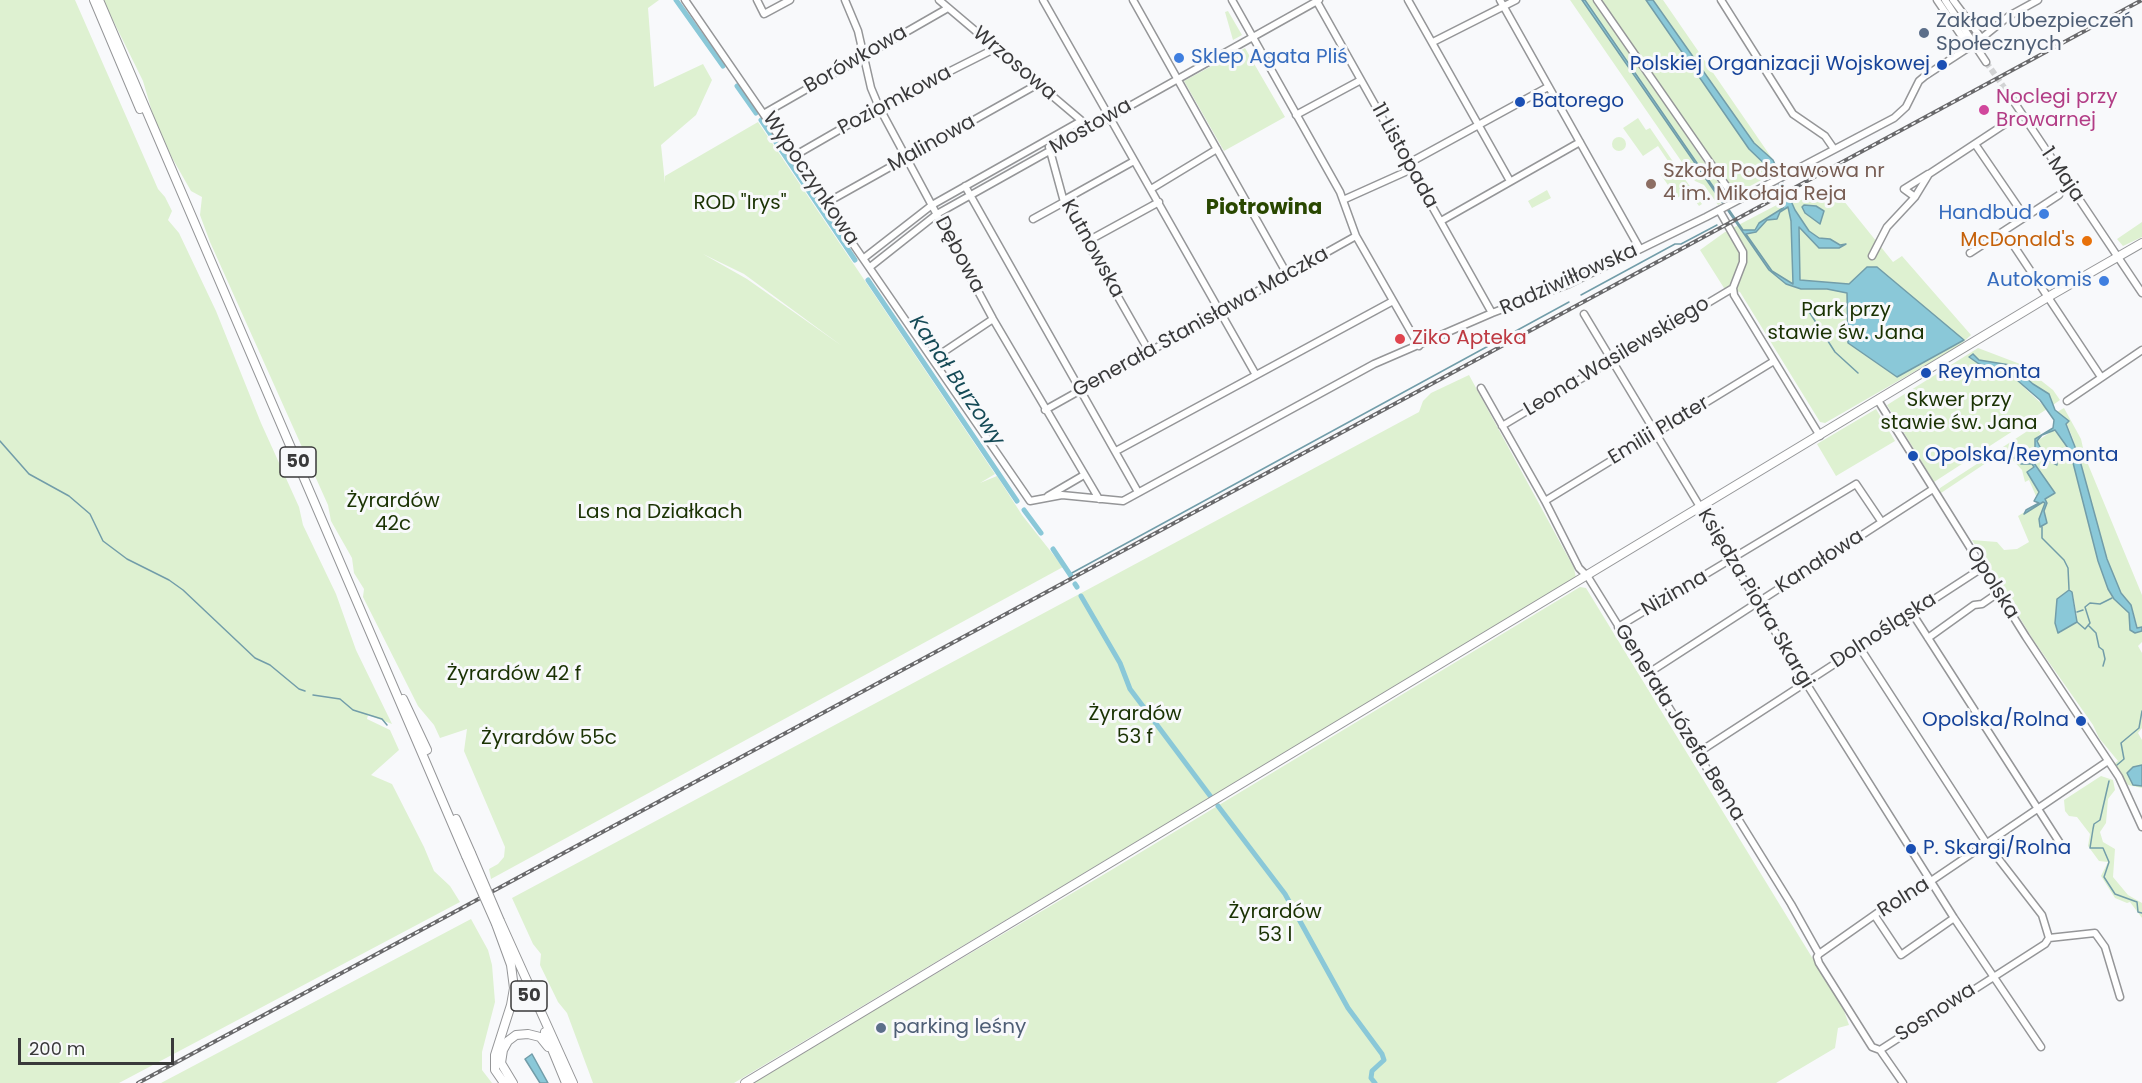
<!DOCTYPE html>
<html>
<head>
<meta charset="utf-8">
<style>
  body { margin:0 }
  #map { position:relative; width:2142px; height:1083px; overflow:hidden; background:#f8f9fb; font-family:Poppins,sans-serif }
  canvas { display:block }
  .scale { position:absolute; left:18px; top:1038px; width:156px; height:27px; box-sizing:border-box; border:3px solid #39393a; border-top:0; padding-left:8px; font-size:18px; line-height:21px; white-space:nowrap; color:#39393a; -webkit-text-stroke:4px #f8f9fb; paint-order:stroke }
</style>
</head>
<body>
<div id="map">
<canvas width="2142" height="1083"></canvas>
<div class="scale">200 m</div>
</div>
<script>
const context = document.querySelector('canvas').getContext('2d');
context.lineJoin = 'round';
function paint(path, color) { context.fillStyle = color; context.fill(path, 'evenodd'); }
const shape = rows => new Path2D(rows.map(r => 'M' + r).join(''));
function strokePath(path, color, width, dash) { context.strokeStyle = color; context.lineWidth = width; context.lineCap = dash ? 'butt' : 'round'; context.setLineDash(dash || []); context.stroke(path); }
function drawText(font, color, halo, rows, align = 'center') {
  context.font = font + ' Poppins,sans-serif'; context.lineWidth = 6; context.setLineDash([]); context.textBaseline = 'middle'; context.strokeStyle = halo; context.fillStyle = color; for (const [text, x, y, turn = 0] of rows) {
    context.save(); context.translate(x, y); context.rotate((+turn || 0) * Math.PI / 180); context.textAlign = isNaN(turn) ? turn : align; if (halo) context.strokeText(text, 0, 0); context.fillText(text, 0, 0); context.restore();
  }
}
paint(shape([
  [0,0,75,0,158,189,165,197,172,211,168,220,179,233,216,311,261,423,299,507,303,525,336,594,356,650,392,724,368,715,367,719,390,730,399,750,371,775,392,784,424,847,434,871,450,886,460,902,119,1083,0,1083],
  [103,0,659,0,648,8,654,87,703,64,712,80,696,115,661,145,665,183,665,176,758,122,995,474,980,483,997,476,1022,515,1063,567,491,879,489,869,498,864,504,857,505,847,464,751,467,729,440,738,434,725,418,706,363,597,364,589,354,573,352,558,331,521,328,505,210,242,200,215,202,197,191,191,171,156,153,115,143,81],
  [703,254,744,274,842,346,747,279],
  [1570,0,1594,0,1726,194,1727,199,1718,205,1704,185,1695,181],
  [1602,0,1663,0,1780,170,1739,192,1733,191],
  [1228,11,1242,35,1233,40,1225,12],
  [1245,48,1285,117,1224,151,1184,81],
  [1638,118,1646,130,1650,128,1702,204,1699,206,1688,191,1677,198,1661,175,1672,167,1658,146,1643,156,1623,128],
  '1612 144a7 7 0 1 1 14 0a7 7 0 1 1-14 0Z',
  [1831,185,1893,262,1902,256,1971,335,1959,346,1825,423,1820,422,1740,292,1724,288,1700,250,1725,232,1794,196,1797,202],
  [1547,190,1551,198,1532,208,1528,201],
  [2142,222,2142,237,2123,246,2117,239],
  [1978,348,2020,364,2053,390,2060,400,2053,405,2049,394,2033,384,2016,369,2005,364,1979,360,1973,355,1970,358,1979,364,2010,374,2047,409,1934,482,1887,405],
  [1469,375,1574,568,1576,578,734,1083,593,1083,567,1013,558,1002,540,965,541,954,533,944,512,898,1419,412,1423,401,1431,393],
  [2064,408,2081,439,2085,457,2142,595,2142,627,2138,629,2131,605,2121,593,2107,559,2073,439,2064,417,2057,412],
  [1876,409,1895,441,1836,476,1817,444],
  [2037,429,2041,433,2035,439,2035,451,2029,457,2015,451,2011,455,2021,464,2032,463,2034,467,2027,472,2040,493,2038,496,2036,496,2029,480,2025,482,2022,470,2009,456,2007,449,1941,493,1939,492,1940,488,2029,430],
  [2054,430,2070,451,2104,576,2129,613,2130,630,2142,631,2142,642,2138,646,2142,653,2142,728,2138,733,2142,740,2142,765,2127,773,2133,785,2142,786,2142,788,2128,785,2120,774,2114,764,2118,761,2099,738,2093,725,2034,641,1972,540,1997,542,2004,550,2017,549,2029,542,2018,516,2043,501,2045,503,2040,525,2046,521,2044,511,2047,503,2045,499,2054,492,2034,463,2038,455,2056,465,2057,461,2044,455,2037,441],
  [2073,595,2077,616,2060,633,2057,631,2055,623,2057,599],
  [1580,587,1586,588,1843,1008,1849,1025,1838,1028,1835,1048,1776,1083,751,1083,1113,869],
  [2101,776,2113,780,2115,790,2108,799,2106,823,2100,832,2103,842,2115,849,2113,877,2128,895,2142,903,2142,918,2130,902,2127,903,2115,898,2101,876,2108,862,2099,861,2088,846,2090,834,2077,817,2069,816,2065,811,2064,800],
  [471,919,488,950,492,965,495,1002,482,1052,482,1070,492,1083,161,1083]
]), '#def1d1');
const water = shape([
  [1582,0,1585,0,1743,230,1755,230,1759,223,1783,208,1786,201,1773,172,1749,149,1646,0,1653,0,1754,143,1773,160,1795,210,1809,231,1819,238,1830,239,1840,245,1846,244,1839,248,1819,248,1799,227,1800,280,1849,284,1867,267,1877,267,1964,340,1897,377,1848,343,1847,293,1827,289,1801,289,1786,284,1769,270,1582,0],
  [1788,207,1791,221,1793,284,1772,271,1746,234,1756,232,1767,220,1777,219,1780,212,1788,207],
  [1804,205,1816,206,1824,211,1820,224,1805,213,1802,207,1804,205],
  [1973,354,1979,360,2010,365,2016,369,2033,384,2049,394,2055,410,2069,421,2066,424,2079,457,2107,559,2121,593,2131,605,2137,628,2142,627,2142,631,2135,633,2130,630,2129,613,2114,599,2108,589,2098,561,2070,451,2055,430,2042,435,2037,441,2044,455,2057,461,2057,465,2038,455,2034,463,2055,493,2045,499,2047,503,2044,511,2047,523,2040,527,2039,519,2045,503,2043,502,2024,514,2026,510,2039,503,2034,501,2039,492,2027,472,2034,467,2032,464,2021,464,2011,455,2011,451,2029,457,2035,451,2035,439,2053,428,2054,420,2040,400,2010,374,1979,364,1969,357,1973,354],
  [2069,590,2072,592,2077,622,2058,633,2055,623,2057,599,2069,590],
  [2142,765,2142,786,2133,785,2127,773,2133,767,2142,765],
  [532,1054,548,1083,540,1083,525,1059,532,1054]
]);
paint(water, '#8ac8d8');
strokePath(water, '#729da9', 1.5);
strokePath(shape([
  [1581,295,1675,244,1681,244,1717,225],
  [1806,307,1835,352,1858,373],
  [0,441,29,474,69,496,90,514,103,541,127,559,169,580,183,590,255,658,270,665,299,689,305,691],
  [2042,527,2042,538,2064,560,2068,568,2069,589],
  [1070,574,1569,302],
  [2077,612,2083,610],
  [2077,622,2085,629,2090,623,2085,607,2090,603,2100,604,2112,598],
  [2089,626,2096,633,2099,647,2103,650,2105,659,2103,666],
  [313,695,340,699,353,710,382,719,387,725],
  [2117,765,2124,759,2121,743,2139,728,2142,711],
  [2109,781,2100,820,2094,824,2093,829,2090,848,2103,848,2109,862,2104,877,2115,894,2137,902,2138,912,2142,913]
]), '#729da9', 1.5);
strokePath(shape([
  [676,0,723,66],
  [737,86,756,113],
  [761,120,855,260],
  [868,280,1017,501],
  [1024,510,1041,533],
  [1053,549,1071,576],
  [1075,584,1077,587],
  [1081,596,1120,663,1130,689,1211,797],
  [1218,806,1285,894,1348,1008,1382,1054,1384,1060,1372,1071,1371,1078,1375,1083]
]), '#8ac8d8', 5);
strokePath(shape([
  [1986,62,2008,93]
]), '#d2d3d4', 6, [6, 3]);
const minor = shape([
  [685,0,1030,501,1062,495,1123,501,1374,364,1492,313,1569,284,1706,217,1894,118,1906,107,1919,81,1925,76,1971,46],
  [757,0,764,14,790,0],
  [845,0,858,31,871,88,879,107,993,319,1099,499],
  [939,0,1089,127],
  [1043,0,1256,375],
  [1133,0,1287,274],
  [1232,0,1340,192,1356,236,1419,346],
  [1316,0,1492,313],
  [1408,0,1510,181],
  [1500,0,1640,249],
  [1597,0,1736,200],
  [1721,0,1793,114,1825,136,1834,149],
  [1937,0,1969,47],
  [1945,0,1986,62],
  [1953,0,1982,39],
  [1978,41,2009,16,2038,0],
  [1433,42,1516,0],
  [2008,93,2142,293],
  [765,113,948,8],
  [1296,115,1361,80],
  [1975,144,2025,217],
  [1049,147,1064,202,1150,353],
  [794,156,879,107,996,48],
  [1409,163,1548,87],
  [965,186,1138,492],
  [1151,189,1217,149],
  [1915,197,1904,189,1928,174],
  [1064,200,1134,161],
  [1343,200,1412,169],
  [826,203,1038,84],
  [1719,210,1743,252,1743,262,1733,288,1734,295,1820,436],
  [1033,219,1064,202],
  [1441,221,1580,142],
  [2004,231,2101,377],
  [1086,242,1159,202],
  [1970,253,2059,195],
  [1872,256,1887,227,1915,197,1929,174,2008,122],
  [864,258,932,205,1081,121],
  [870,267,937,214,1319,0],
  [1584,314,1806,683,1954,918,2041,1047],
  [933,359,993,319],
  [1481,388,1545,501,1579,568,1588,577,1791,904,1819,954,1817,957,1819,963,1872,1047,1880,1050],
  [2067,401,2142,350],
  [1879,402,2026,637,2119,777,2142,827],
  [1045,410,1356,236],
  [1502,426,1733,288],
  [1116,451,1393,301],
  [1048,496,1084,475],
  [1545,501,1774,361],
  [1912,613,2065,851],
  [1618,627,1856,484,1881,521],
  [1928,638,1974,605,1982,604,1998,593],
  [1860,648,1987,844,2042,915,2049,938],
  [1647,674,1933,489],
  [1696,754,1982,568],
  [1875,916,1901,955,1954,918],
  [2049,938,2095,933,2105,947,2120,997],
  [1819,954,1900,897,1931,881,2108,761],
  [1880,1050,2045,944,2049,938],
  [1880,1050,1903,1083]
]);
const major = shape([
  [94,0,140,109],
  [99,0,466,856],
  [403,699,427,750],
  [456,819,471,853],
  [500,921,573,1083],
  [496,924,511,965,514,988,511,1005,495,1055,495,1070,504,1083],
  [545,1032,566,1083],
  [513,1083,501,1063,503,1050,508,1041,516,1035,528,1034,540,1037,548,1047],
  [745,1083,2048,297,2142,243]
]);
strokePath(minor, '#959698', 9);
strokePath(major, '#959698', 10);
strokePath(minor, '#fff', 6);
strokePath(major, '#fff', 8);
const rail = shape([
  [138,1083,2142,0]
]);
strokePath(rail, '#69696b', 4);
strokePath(rail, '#f8f9fb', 1.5, [4.5]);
const minorBridge = shape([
  [1971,46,1978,41]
]);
const majorBridge = shape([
  [471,853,500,921],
  [466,856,496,924]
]);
strokePath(minorBridge, '#959698', 9, []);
strokePath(majorBridge, '#959698', 10, []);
strokePath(minorBridge, '#fff', 6);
strokePath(majorBridge, '#fff', 8);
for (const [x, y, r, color] of [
  [1924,33,6,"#5c6f8a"],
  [1179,58,6,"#3f7fe0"],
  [1942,65,6,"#1a4fb4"],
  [1520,102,6,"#1a4fb4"],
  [1984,110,6,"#d1479c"],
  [1651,184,6,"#8d6e63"],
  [2044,214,6,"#3f7fe0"],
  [2087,241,6,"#e8710a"],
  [2104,281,6,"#3f7fe0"],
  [1400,339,6,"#e0444e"],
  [1926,373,6,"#1a4fb4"],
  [1913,456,6,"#1a4fb4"],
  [2081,721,6,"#1a4fb4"],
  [1911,849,6,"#1a4fb4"],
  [881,1028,6,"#5c6f8a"]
]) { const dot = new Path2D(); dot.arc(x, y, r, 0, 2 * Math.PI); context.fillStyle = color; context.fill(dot); strokePath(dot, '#f8f9fb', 2); }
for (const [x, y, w] of [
  [298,462,36],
  [529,996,36]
]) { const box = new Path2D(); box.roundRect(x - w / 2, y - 15, w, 30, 4.5); context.fillStyle = '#f8f9fb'; context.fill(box); strokePath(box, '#39393a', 1.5); }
drawText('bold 18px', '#39393a', null, [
  ["50",298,462],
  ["50",529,996]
]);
drawText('20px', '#4e5e75', '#f8f9fb', [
  ["Zakład Ubezpieczeń",1936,22],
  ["Społecznych",1936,45],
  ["parking leśny",893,1028]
], 'left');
drawText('20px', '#366cbe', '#f8f9fb', [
  ["Sklep Agata Pliś",1191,58,"left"],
  ["Handbud",2032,214],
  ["Autokomis",2092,281]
], 'right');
drawText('20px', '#39393a', '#f8f9fb', [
  ["Borówkowa",856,60,-30],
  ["Wrzosowa",1014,64,40],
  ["Poziomkowa",895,101,-28],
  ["Mostowa",1091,127,-30],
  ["Malinowa",932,144,-29],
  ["11 Listopada",1404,156,61],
  ["1 Maja",2062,175,56],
  ["Wypoczynkowa",810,179,56],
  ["Kutnowska",1092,249,61],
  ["Dębowa",959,255,62],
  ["Radziwiłłowska",1569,280,-24],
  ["Generała Stanisława Maczka",1201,323,-29],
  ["Leona Wasilewskiego",1617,357,-31],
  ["Emilii Plater",1659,431,-31],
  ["Kanałowa",1820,562,-33],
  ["Opolska",1992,583,58],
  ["Nizinna",1675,594,-30],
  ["Księdza Piotra Skargi",1755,599,59],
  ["Dolnośląska",1884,631,-33],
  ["Generała Józefa Bema",1679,723,58],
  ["Rolna",1904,898,-32],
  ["Sosnowa",1936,1013,-33]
]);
drawText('20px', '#164399', '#f8f9fb', [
  ["Polskiej Organizacji Wojskowej",1930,65,"right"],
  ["Batorego",1532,102],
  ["Reymonta",1938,373],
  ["Opolska/Reymonta",1925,456],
  ["Opolska/Rolna",2069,721,"right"],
  ["P. Skargi/Rolna",1923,849]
], 'left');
drawText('20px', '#b23c85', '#f8f9fb', [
  ["Noclegi przy",1996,98],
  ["Browarnej",1996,121]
], 'left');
drawText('20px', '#785e54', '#f8f9fb', [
  ["Szkoła Podstawowa nr",1663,172],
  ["4 im. Mikołaja Reja",1663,195]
], 'left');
drawText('20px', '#1a3203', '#f8f9fb', [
  ["ROD \"Irys\"",740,204],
  ["Park przy",1846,311],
  ["stawie św. Jana",1846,334],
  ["Skwer przy",1959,401],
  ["stawie św. Jana",1959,424],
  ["Żyrardów",393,502],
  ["42c",393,525],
  ["Las na Działkach",660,513],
  ["Żyrardów 42 f",514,675],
  ["Żyrardów",1135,715],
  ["53 f",1135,738],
  ["Żyrardów 55c",549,739],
  ["Żyrardów",1275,913],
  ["53 l",1275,936]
]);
drawText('20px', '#c56008', '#f8f9fb', [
  ["McDonald's",2075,241]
], 'right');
drawText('20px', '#be3a42', '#f8f9fb', [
  ["Ziko Apteka",1412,339]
], 'left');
drawText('bold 21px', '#294700', '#f8f9fb', [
  ["Piotrowina",1264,209]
]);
drawText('italic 21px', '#154a56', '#f8f9fb', [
  ["Kanał Burzowy",956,381,56]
]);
</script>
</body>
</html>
